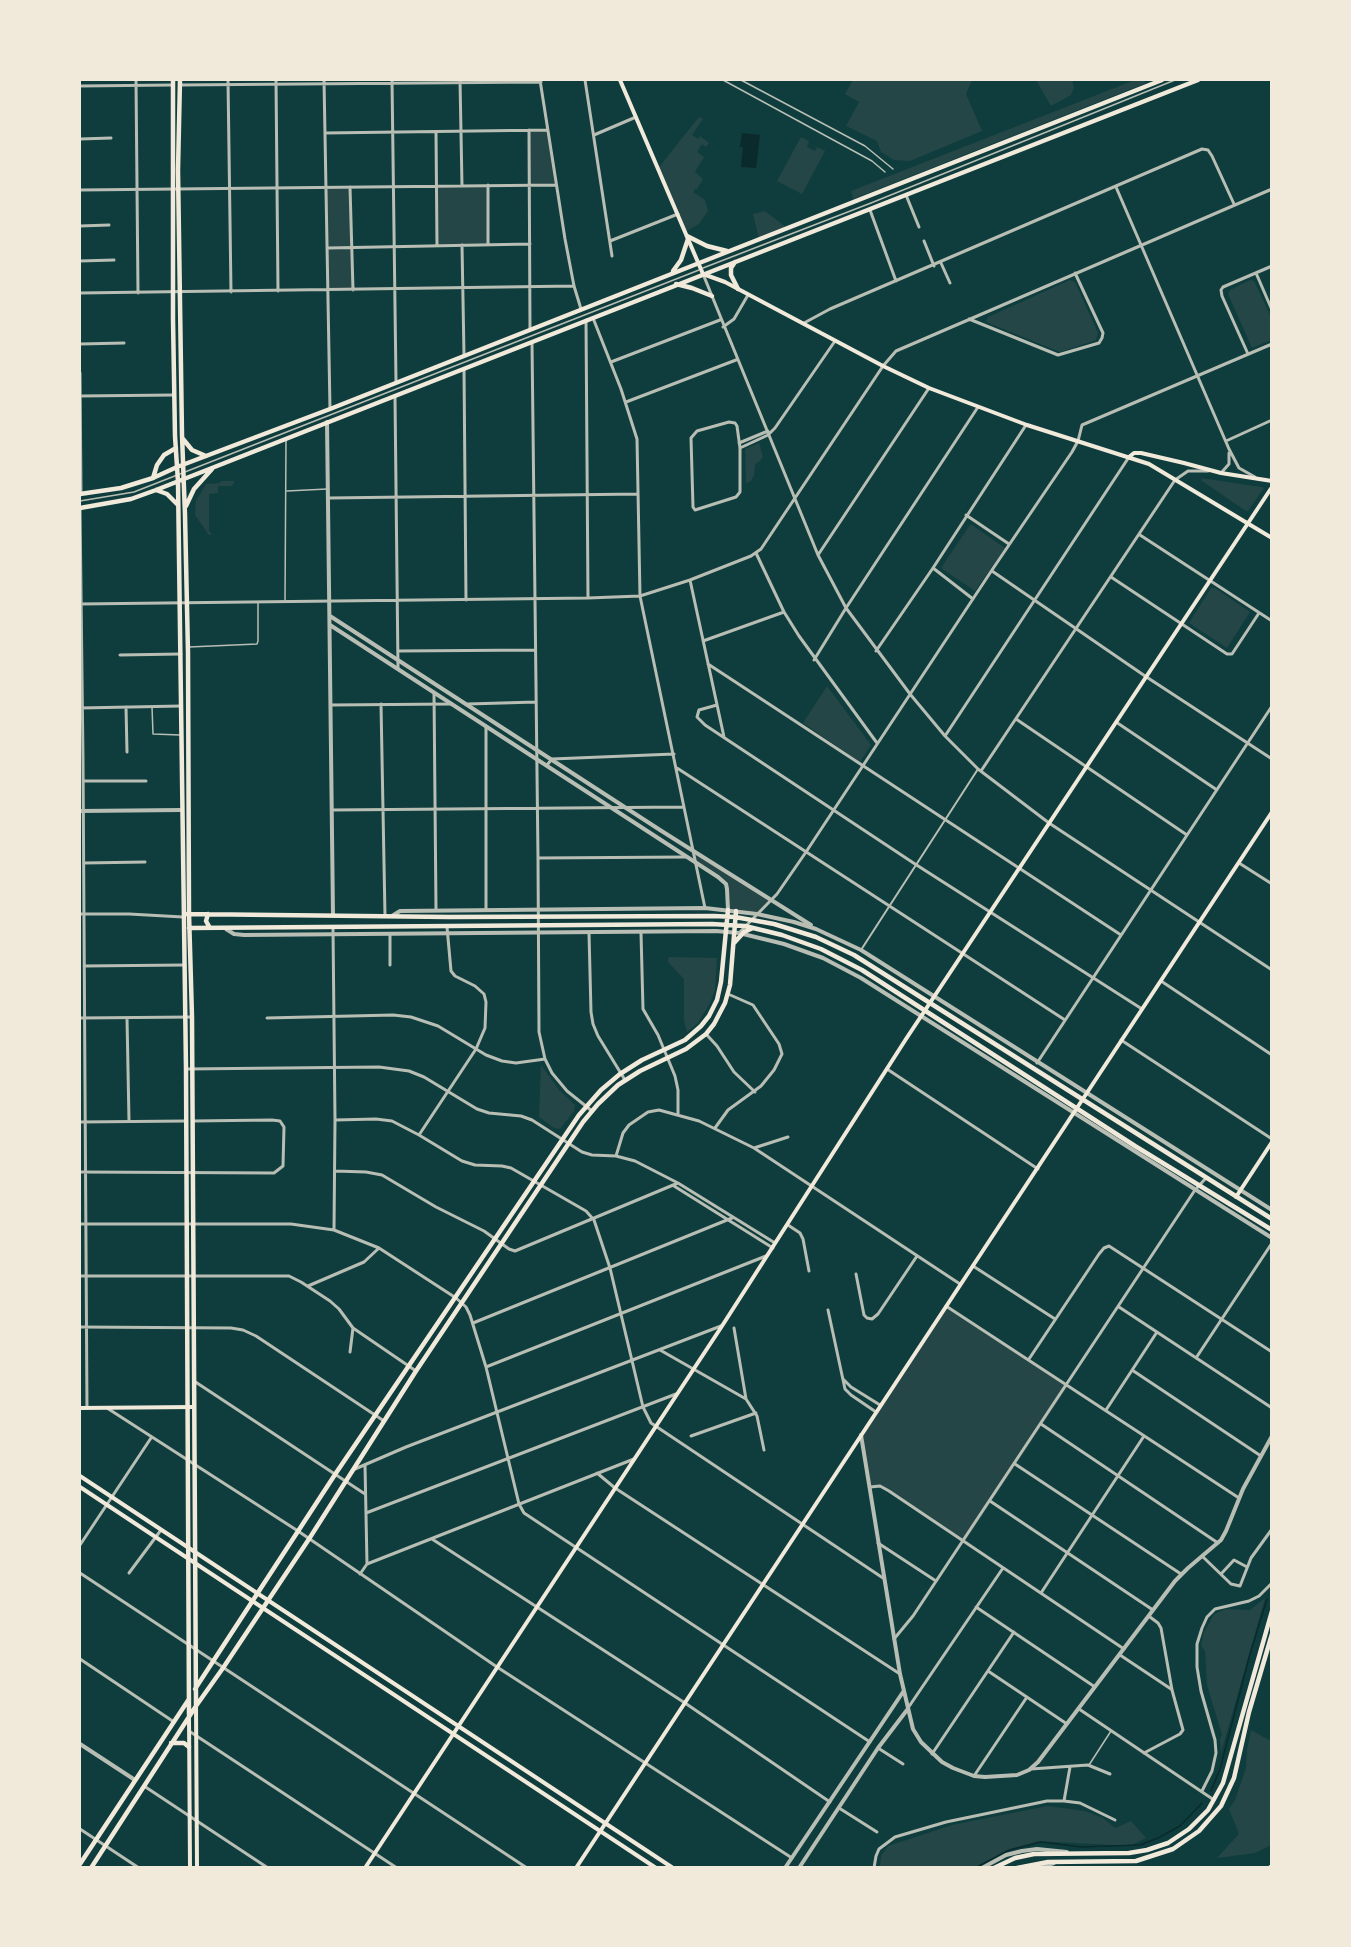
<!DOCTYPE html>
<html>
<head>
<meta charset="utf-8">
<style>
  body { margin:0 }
  #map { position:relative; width:1351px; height:1947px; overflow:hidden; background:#0f3d3e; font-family:Figtree,sans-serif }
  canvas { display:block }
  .frame { position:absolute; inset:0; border:81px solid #f1e9da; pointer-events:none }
</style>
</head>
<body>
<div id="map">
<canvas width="1351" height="1947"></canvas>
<div class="frame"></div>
</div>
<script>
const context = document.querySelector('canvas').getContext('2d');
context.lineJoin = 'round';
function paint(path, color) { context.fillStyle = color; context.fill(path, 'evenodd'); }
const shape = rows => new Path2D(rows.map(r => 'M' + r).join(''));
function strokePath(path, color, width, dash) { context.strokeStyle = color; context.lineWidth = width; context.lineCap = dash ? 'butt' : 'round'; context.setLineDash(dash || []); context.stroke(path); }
paint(shape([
  [853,80,972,80,966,94,982,131,910,161,894,160,881,152,877,141,846,126,859,102,845,94],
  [1036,80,1072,80,1074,87,1071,95,1051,106],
  [1135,80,1143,80,1146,83,853,199,851,191],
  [699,117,703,119,692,135,698,139,700,136,709,143,706,147,702,144,697,152,704,157,695,172,703,179,697,189,695,189,693,192,705,200,708,211,699,224,685,232,659,167],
  [529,130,549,130,556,185,529,185],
  [801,137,809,141,807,147,815,151,817,147,825,151,802,194,777,181],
  [488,185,488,245,437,246,436,186],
  [350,187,353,290,328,291,325,188],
  [765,211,787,228,759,239,753,214],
  [1070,280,1075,282,1098,333,1096,340,1060,352,986,322,988,317],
  [1250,280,1254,281,1272,319,1271,340,1252,348,1228,294,1230,290],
  [759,443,763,457,760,461,755,464,754,475,751,481,746,483,745,449],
  [1201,478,1261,487,1264,488,1248,511,1246,511,1202,481],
  [221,481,234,481,234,482,232,486,218,486,218,493,209,494,209,532,211,532,211,535,209,535,195,515,196,501,206,484,220,483],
  [970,525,972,525,1005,548,975,591,941,568],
  [1211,588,1215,588,1250,612,1227,648,1189,623],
  [827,686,871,745,860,762,803,723],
  [694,851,770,900,757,913,728,910,726,884,696,862],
  [669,957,717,958,715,990,710,1003,698,1023,687,1032,684,1020,684,979,668,962],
  [541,1065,559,1090,575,1105,574,1111,560,1129,554,1128,539,1117],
  [947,1308,1068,1386,964,1543,877,1485,870,1485,862,1437],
  [1265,1598,1221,1753,1220,1739,1222,1735,1207,1685,1205,1651,1201,1646,1204,1632,1214,1614,1226,1609,1250,1610],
  [1251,1730,1271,1741,1271,1845,1255,1853,1217,1858,1239,1834,1229,1809,1235,1800,1246,1768,1247,1750],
  [1048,1806,1085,1811,1103,1818,1115,1828,1131,1821,1146,1838,1130,1846,1038,1841,1009,1850,975,1867,880,1867,881,1856,888,1846,952,1825]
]), '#244646');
paint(shape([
  [742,133,760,135,756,168,741,167,743,147,740,147]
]), '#0a2a2b');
strokePath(shape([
  [1211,1791,1220,1769,1250,1654,1267,1599],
  [975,1868,1009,1850,1041,1842,1081,1847,1140,1845,1158,1838,1180,1826,1202,1803]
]), '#0a2a2b', 1.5);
strokePath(shape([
  [723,80,872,161,885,172],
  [741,80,865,146,893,169],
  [703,268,871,203,1175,80],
  [287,491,327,489],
  [80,501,134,492,699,270],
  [285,601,286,440],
  [189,647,257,644,258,641,258,603],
  [152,707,153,734,180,735],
  [1089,1765,1111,1731]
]), '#b8beb3', 1.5);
strokePath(shape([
  [861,950,978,769]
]), '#b8beb3', 2);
strokePath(shape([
  [136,80,138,293],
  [228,80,231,292],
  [276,80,278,291],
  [324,80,330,409],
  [392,80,396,382],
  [460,80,462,186],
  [540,80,565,239,574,286,581,309],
  [585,80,612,256],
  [180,85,541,82],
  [80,86,173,85],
  [529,130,530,329],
  [436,132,437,246],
  [325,133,548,130],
  [594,135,636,117],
  [80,139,111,138],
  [488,185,488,245],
  [350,187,353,290],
  [1116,187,1229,449,1239,468,1255,477],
  [80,190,556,185],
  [906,195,919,227],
  [870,210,896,281],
  [80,226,109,225],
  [610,241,678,214],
  [924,241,934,266],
  [462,245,464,355],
  [328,248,530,244],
  [80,261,114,260],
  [941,263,950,283],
  [1256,273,1272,310],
  [703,274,818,555,846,608,910,694,945,736,978,769,1049,823,1272,970],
  [80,293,574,286],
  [593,318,621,389,637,439,640,596,705,908],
  [969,319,1058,355,1099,343,1102,338,1103,333,1075,273],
  [586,320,588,598],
  [804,323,830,309,1202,149,1208,150,1212,156,1234,204],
  [723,327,734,319,748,295],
  [532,342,538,858,539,1032,545,1059,552,1073,567,1091,592,1111],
  [80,344,124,343],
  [1248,354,1222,296,1221,290,1223,287,1272,266],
  [611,362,720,320],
  [464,369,466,600],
  [80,373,81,494],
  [80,396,174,395],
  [395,397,398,668],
  [626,402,736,360],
  [729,422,735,423,737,426,740,448,740,492,736,497,695,510,693,507,691,438,697,431,729,422],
  [1226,441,1272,420],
  [739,443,768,431],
  [740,448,768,435,775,428,835,341],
  [1221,473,1229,464,1229,453],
  [329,498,638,494],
  [80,508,83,759,87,1408],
  [966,515,1009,544],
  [1140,535,1272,621],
  [756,553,784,612,799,636,877,743],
  [818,555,929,388],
  [933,568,973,599],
  [992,571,1145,676,1272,759],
  [1111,577,1227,654,1232,654,1259,613],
  [690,580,724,737],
  [80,604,588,598,640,596,690,580,751,556,761,549,883,366,896,351,1272,189],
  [703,641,784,612],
  [398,651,535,650],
  [876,651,933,568,1026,425],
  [120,655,181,654],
  [814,660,846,608,978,407],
  [708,664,1121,935],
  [434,693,436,910],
  [381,704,385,916],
  [468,704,536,702],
  [331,705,452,704],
  [717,705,699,710,697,717,705,725,915,864,1142,1009],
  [126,707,127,752],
  [80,708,181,706],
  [1016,719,1187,835],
  [1116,722,1217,790],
  [486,726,486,910],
  [945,736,1129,457],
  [547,765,552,759,674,754],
  [677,768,1065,1020],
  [981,771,1175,480,1188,471,1208,471],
  [83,781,146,781],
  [332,810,684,807],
  [538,858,687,857],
  [84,863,145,862],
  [1239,863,1272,884],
  [80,914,129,914,183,917],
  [333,928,335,1120,334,1230],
  [589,933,591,1012,593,1024,598,1036,625,1080],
  [641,933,643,1009,658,1035,675,1076,678,1090,678,1115],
  [739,933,777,894,806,852,992,570,1072,452,1078,441,1082,425,1272,344],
  [390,934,390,965],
  [84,966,184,965],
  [1161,981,1272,1055],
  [80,1018,192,1017],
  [127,1018,129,1121],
  [267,1018,393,1015,411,1017,438,1026,486,1055,502,1061,516,1063,545,1059],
  [706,1034,717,1046,734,1072,755,1092],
  [1121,1040,1272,1139],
  [1037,1063,1272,706],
  [186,1069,379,1067,409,1071,424,1077,477,1109,489,1113,521,1116,532,1120,582,1152,592,1155,616,1156,635,1161,678,1183,775,1243],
  [887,1069,1038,1169],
  [335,1120,376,1119,392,1121,419,1135,462,1161,475,1165,502,1166,511,1168,586,1211,594,1220,610,1268,643,1407,651,1423,883,1578],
  [80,1122,186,1121],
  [715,1128,728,1110,761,1086,774,1070,782,1054,779,1044,753,1005,728,994],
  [419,1135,476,1049,485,1028,486,1002,484,994,475,986,455,976,451,971,447,927],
  [754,1148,788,1137],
  [616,1156,623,1133,629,1125,648,1112,659,1110,699,1121,754,1148,960,1284],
  [335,1171,366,1172,382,1175,436,1207,484,1231,509,1249,515,1251,678,1183],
  [80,1172,274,1173,283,1166,284,1127,280,1121,272,1120,193,1121],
  [674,1186,773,1248],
  [80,1224,291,1224,334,1230,379,1248,456,1298,466,1307,470,1315,486,1367,519,1504,524,1513,870,1742],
  [788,1225,800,1233,803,1239,809,1271],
  [973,1266,1055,1319],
  [856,1274,864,1315,867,1318,872,1319,878,1314,917,1256],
  [80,1276,289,1276,301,1282,330,1301,339,1309,353,1328,416,1371],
  [308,1286,364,1262,379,1248],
  [946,1306,1239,1498],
  [1119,1307,1272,1408],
  [828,1310,845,1389,851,1395,876,1412],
  [473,1323,732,1218],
  [80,1327,231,1328,243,1330,256,1336,384,1421],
  [734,1328,746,1399,757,1416,764,1450],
  [660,1350,746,1399],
  [350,1352,353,1328],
  [1196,1358,1272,1243],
  [1029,1359,1099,1254,1104,1248,1109,1246,1272,1352],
  [486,1367,766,1256],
  [1132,1370,1261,1456],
  [843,1379,851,1387,880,1405],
  [194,1381,365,1494],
  [107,1408,298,1531,497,1667,792,1858],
  [1106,1410,1157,1332],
  [1041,1424,1218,1543],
  [691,1436,756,1413],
  [1015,1464,1181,1574],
  [365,1465,367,1564],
  [355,1469,406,1447,721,1326],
  [597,1473,615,1488,900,1674],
  [870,1487,880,1486,889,1491,1124,1649],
  [990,1501,1153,1610],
  [366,1513,676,1394],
  [432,1539,685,1703,830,1802],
  [878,1543,936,1581],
  [80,1545,151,1438],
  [1202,1556,1231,1584,1240,1586,1251,1558,1272,1529],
  [80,1573,527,1868],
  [129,1573,161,1530],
  [360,1574,367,1564,634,1459],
  [1221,1574,1234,1560,1247,1567],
  [1041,1593,1144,1436],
  [976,1607,1095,1687],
  [894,1639,913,1616,1195,1190,1206,1178],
  [1120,1655,1171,1689],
  [80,1659,174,1722],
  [988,1671,1067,1724],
  [908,1708,1003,1568],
  [1079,1709,1214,1800],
  [189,1731,397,1868],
  [878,1748,903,1764],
  [1144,1753,1180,1734,1183,1730,1172,1690,1161,1628,1158,1623,1150,1617],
  [932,1754,1014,1632],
  [1031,1769,1088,1765,1110,1774],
  [974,1776,1027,1697],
  [144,1786,268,1868],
  [1202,1791,1212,1771,1216,1753,1215,1740,1201,1691,1197,1667,1197,1644,1202,1628,1207,1617,1215,1609,1249,1601,1259,1596,1272,1583],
  [1064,1801,1070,1767],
  [839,1808,877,1832],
  [80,1829,139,1868],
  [874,1868,876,1856,879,1849,895,1837,946,1822,1047,1801,1064,1801,1080,1803,1115,1820]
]), '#b8beb3', 3);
strokePath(shape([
  [327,422,333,915],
  [330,616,660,830,811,925],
  [330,625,718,877,726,884,727,889,728,910],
  [80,811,181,810],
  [392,916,400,911,705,908,757,914,794,922,816,929,861,950,1272,1210],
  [226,929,234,934,244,935,716,931,739,933,784,944,823,958,861,978,1272,1238],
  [861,1435,900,1674,913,1729,921,1742,942,1762,953,1768,974,1776,985,1777,1017,1775,1029,1770,1038,1762,1175,1581,1188,1568,1221,1540,1226,1531,1243,1489,1272,1436],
  [80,1744,135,1780],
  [785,1868,903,1692],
  [799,1868,878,1748,907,1710],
  [982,1868,1006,1855,1022,1851,1037,1849,1067,1852],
  [1038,1868,1054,1863]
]), '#b8beb3', 4);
strokePath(shape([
  [620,80,703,274,725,282,883,366,929,388,1027,425,1149,464,1272,538],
  [1129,457,1134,453,1141,453,1184,463,1221,473,1272,481],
  [1236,1197,1272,1142],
  [80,1408,194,1407],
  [80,1476,673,1868],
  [80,1487,656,1868],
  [196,1706,197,1868],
  [189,1716,190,1868],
  [365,1868,722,1326,906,1039,1272,487],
  [576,1868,1272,812],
  [1269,1868,1272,1866]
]), '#f1e9da', 4);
strokePath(shape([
  [173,80,173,319,175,436,178,482,186,1069,189,1715],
  [180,80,178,170,182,435,185,515,188,653,189,913,192,1017,196,1706],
  [687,236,707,246,727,251],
  [735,262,731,268,731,275,738,289],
  [673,271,681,260,688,239],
  [676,284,692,288,712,296],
  [183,439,192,450,206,456],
  [153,478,157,465,164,455,176,448],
  [156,490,167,494,178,505],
  [80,494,121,488,153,478,177,467,330,409,1162,80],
  [186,506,194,489,212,469],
  [80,508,131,499,156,490,1198,80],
  [187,914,449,917,714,916,735,917,774,924,816,937,854,955,1272,1219],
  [208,914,206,921,210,928],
  [189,928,712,924,745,926,782,935,821,949,862,970,1135,1146,1272,1230],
  [734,943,744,932,753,928],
  [195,1689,336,1473,579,1115,601,1090,620,1074,642,1060,685,1040,701,1026,709,1016,717,1000,721,982,728,910],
  [171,1743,184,1743,189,1747],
  [80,1864,189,1699],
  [91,1868,196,1706,223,1668,309,1539,416,1371,583,1122,598,1104,618,1085,640,1071,686,1049,706,1034,714,1024,725,1003,730,985,736,911],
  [994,1868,1015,1858,1034,1854,1129,1853,1147,1850,1168,1843,1189,1829,1208,1810,1223,1783,1272,1611],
  [1017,1868,1048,1862,1136,1861,1173,1849,1199,1831,1221,1806,1234,1778,1249,1712,1272,1634]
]), '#f1e9da', 4.5);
</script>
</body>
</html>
